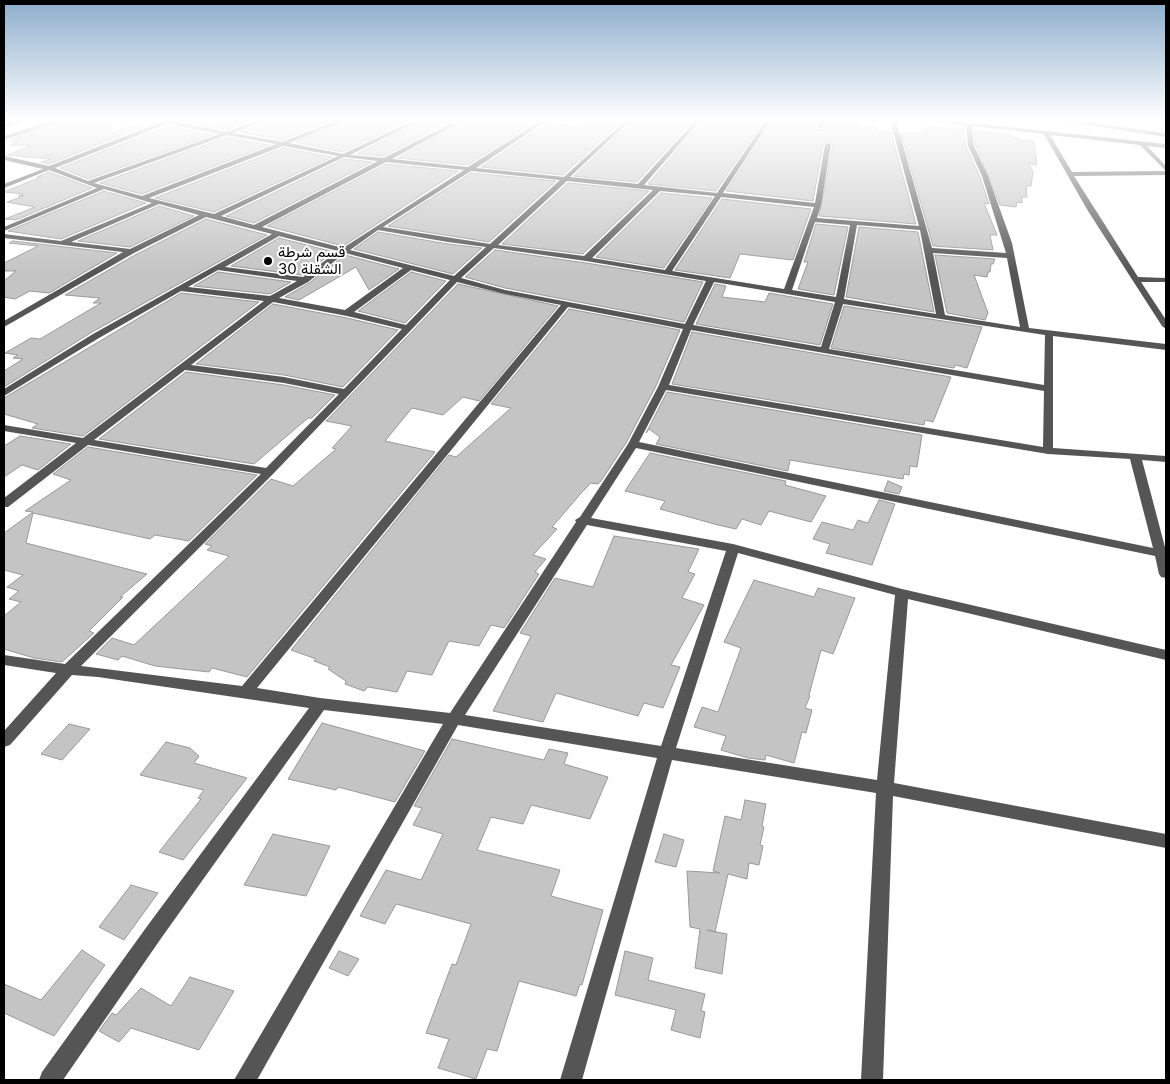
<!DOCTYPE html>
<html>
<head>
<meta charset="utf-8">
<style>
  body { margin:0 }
  #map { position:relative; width:1170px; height:1084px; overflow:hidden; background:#fff; font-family:Inter,sans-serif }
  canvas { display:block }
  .frame { position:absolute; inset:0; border:5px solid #000; pointer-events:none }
</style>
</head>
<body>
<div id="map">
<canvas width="1170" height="1084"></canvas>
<div class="frame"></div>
</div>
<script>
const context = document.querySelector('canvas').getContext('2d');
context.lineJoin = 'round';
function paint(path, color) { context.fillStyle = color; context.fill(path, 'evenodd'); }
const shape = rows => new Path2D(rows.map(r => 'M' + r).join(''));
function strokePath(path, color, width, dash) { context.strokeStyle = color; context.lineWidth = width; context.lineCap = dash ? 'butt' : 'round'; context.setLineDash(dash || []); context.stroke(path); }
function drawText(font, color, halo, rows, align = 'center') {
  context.font = font + ' Inter,Vazirmatn,sans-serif'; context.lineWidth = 4; context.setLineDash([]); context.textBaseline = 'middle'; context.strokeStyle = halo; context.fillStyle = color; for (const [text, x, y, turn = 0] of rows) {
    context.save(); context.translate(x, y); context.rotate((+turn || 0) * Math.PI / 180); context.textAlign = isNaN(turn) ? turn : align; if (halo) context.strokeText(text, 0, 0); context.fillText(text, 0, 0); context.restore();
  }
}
const building = shape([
  [65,120,110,120,111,133,130,125,145,126,49,164,41,162,51,159,7,155,31,146,11,145,18,142,12,142,12,139,65,120],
  [177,120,252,120,226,130,177,120],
  [268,120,332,120,282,140,240,132,268,120],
  [348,120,409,120,343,152,295,142,348,120],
  [423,120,452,120,384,156,357,154,423,120],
  [466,120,536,122,468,165,398,158,466,120],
  [587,120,623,120,563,175,481,167,547,123,578,126,587,120],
  [633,120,693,120,637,182,574,176,633,120],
  [703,120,764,120,716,191,648,184,703,120],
  [773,120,818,122,816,127,818,130,824,129,831,120,840,120,859,122,855,126,877,128,877,132,891,132,916,224,819,216,833,145,829,141,823,145,813,201,726,191,773,120],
  [173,127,213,135,88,179,60,168,163,128,173,127],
  [921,127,964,129,966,147,980,177,989,204,984,203,997,235,990,235,993,250,933,246,901,133,924,133,921,127],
  [974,131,1012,135,1011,137,1019,138,1018,140,1034,141,1037,165,1029,164,1033,172,1031,186,1026,186,1027,197,1022,197,1022,203,1017,202,1016,207,1000,205,976,146,974,131],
  [227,137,269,145,142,194,100,183,227,137],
  [283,148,332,157,214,212,155,198,283,148],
  [344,159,372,162,254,223,226,216,344,159],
  [386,164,458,171,343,246,267,226,386,164],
  [49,172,92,188,16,220,5,219,35,207,7,202,24,196,18,196,23,194,4,192,41,177,37,177,49,172],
  [471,173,556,181,489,242,388,226,471,173],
  [568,183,649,191,583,254,502,244,568,183],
  [104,191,146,203,61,239,8,231,104,191],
  [661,193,712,198,664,268,596,257,661,193],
  [722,199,811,209,793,260,740,254,730,278,675,270,722,199],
  [159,206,194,216,130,247,78,241,159,206],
  [206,219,267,235,92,332,4,387,4,371,23,359,13,358,18,355,5,353,31,338,40,339,101,303,93,303,100,298,65,295,135,255,206,219],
  [816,224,848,227,834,295,798,289,808,262,804,262,816,224],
  [859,227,918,232,934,312,846,297,859,227],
  [378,232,448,244,482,248,453,274,354,249,378,232],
  [279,238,334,252,302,275,231,266,279,238],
  [13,241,117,253,49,293,30,291,15,299,4,297,4,281,16,271,4,271,4,263,38,246,9,243,13,241],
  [495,250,586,263,703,282,684,322,505,288,465,277,495,250],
  [345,255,399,269,369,290,356,267,299,300,285,297,309,283,345,255],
  [935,255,995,259,993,264,991,264,990,272,988,272,987,277,974,275,988,313,985,320,947,313,935,255],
  [218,272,291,282,270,294,194,286,218,272],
  [411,272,446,281,405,323,358,311,411,272],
  [458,284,558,306,479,401,463,397,443,415,412,408,385,441,435,452,247,677,212,668,209,672,155,666,122,656,118,660,96,654,112,638,134,645,229,556,207,550,212,546,205,544,271,479,293,486,336,449,332,448,352,426,326,421,458,284],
  [715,284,726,286,722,297,765,302,769,293,833,304,820,345,696,324,715,284],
  [181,293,259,302,83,436,32,428,38,424,4,414,4,398,181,293],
  [273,304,347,318,398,330,343,387,284,375,196,364,273,304],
  [844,306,982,327,967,368,955,365,954,368,831,348,844,306],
  [569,309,680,330,656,386,626,443,601,481,598,484,591,483,583,491,552,527,557,529,533,555,546,559,535,572,539,574,504,628,491,625,479,646,449,641,432,675,407,671,397,692,368,687,364,691,345,684,346,681,328,669,330,667,314,661,316,659,291,650,449,455,456,457,511,408,491,404,569,309],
  [692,332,951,377,933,422,925,420,924,425,672,384,692,332],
  [186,372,284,385,335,395,312,418,308,418,254,464,99,439,186,372],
  [667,392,922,435,917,467,910,466,909,475,904,474,903,479,790,460,788,471,656,444,660,437,649,429,646,433,667,392],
  [20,436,71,444,38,470,22,465,4,477,4,446,20,436],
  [88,447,257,475,189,541,155,535,150,539,33,513,26,543,147,574,120,597,123,597,89,631,94,633,62,662,34,658,4,649,4,616,21,602,9,599,19,591,7,587,23,575,4,570,4,533,33,512,25,511,71,480,53,474,88,447],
  [650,453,786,481,785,485,826,496,811,522,769,511,761,525,742,519,736,529,718,525,660,509,665,501,625,491,650,453],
  [888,481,902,487,899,494,884,491,888,481],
  [879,500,895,504,872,565,826,553,830,544,813,539,822,522,853,530,858,520,868,523,879,500],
  [614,536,699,549,688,572,695,574,682,598,704,605,671,665,680,667,663,708,644,703,638,716,556,693,543,722,493,711,531,636,520,633,555,578,593,587,614,536],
  [754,580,814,597,818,588,855,598,833,654,821,650,809,695,810,696,805,708,812,710,806,733,802,732,794,763,766,755,765,760,748,758,721,750,726,736,694,727,702,707,718,712,741,648,724,642,754,580],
  [322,723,425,751,395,802,338,787,336,790,288,779,322,723],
  [69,724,90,729,62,760,41,754,69,724],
  [452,739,544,760,549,749,568,753,564,764,608,777,590,819,531,805,523,824,491,817,477,850,560,870,551,896,603,910,582,985,580,984,576,996,519,981,497,1051,487,1049,476,1079,438,1068,449,1039,426,1033,452,964,456,965,471,924,396,904,385,924,360,916,386,870,421,880,443,834,413,825,422,808,414,806,452,739],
  [166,742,190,748,199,756,194,763,247,778,183,860,159,852,201,799,198,798,204,790,140,775,166,742],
  [745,800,766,804,762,826,764,827,760,845,763,846,759,865,749,863,747,879,728,874,715,932,707,930,727,934,722,974,695,968,700,929,690,927,687,871,720,873,713,871,725,816,741,820,745,800],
  [273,834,330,846,306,896,244,885,273,834],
  [664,834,684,840,676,867,655,862,664,834],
  [131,885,158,893,124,940,99,927,131,885],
  [82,950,105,965,54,1036,4,1013,4,984,41,1000,82,950],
  [339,951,359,959,348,976,329,968,339,951],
  [625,951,653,958,648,980,705,994,701,1011,705,1012,700,1038,671,1030,676,1010,615,995,625,951],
  [190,977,234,991,199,1050,131,1028,119,1042,99,1031,112,1013,116,1015,141,988,171,1006,190,977]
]);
paint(building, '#c4c4c4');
strokePath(building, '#999', 1);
paint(shape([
  [17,120,25,120,4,128,4,124,17,120],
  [55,120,63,120,4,140,4,136,55,120],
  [166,120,226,132,258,120,266,120,233,133,282,142,338,120,346,120,289,143,343,154,414,120,421,120,350,155,384,158,457,120,464,120,392,159,468,167,542,120,548,120,476,168,564,177,626,120,631,120,570,177,638,184,696,120,701,120,644,185,717,193,766,120,771,120,723,193,815,203,825,145,828,143,831,145,821,205,817,218,919,226,890,120,896,120,932,248,1006,253,982,176,968,146,966,126,926,120,945,120,1166,144,1166,148,1147,146,1166,166,1166,171,1140,145,1050,135,1072,172,1166,171,1166,175,1074,176,1138,277,1166,278,1166,282,1141,282,1166,320,1166,329,1162,326,1088,211,1044,134,972,126,974,146,988,176,1012,243,1029,328,1166,344,1166,350,1053,336,1053,448,1166,456,1166,462,1142,460,1166,551,1166,578,1161,577,1159,574,1155,556,636,448,591,518,733,544,902,589,1166,650,1166,660,908,599,894,783,1166,834,1166,848,893,796,883,1080,861,1080,876,793,672,760,582,1080,560,1080,657,758,458,725,257,1080,234,1080,443,724,324,710,162,937,63,1080,39,1080,42,1072,148,925,309,708,98,677,72,675,10,745,4,747,4,731,56,673,4,665,4,655,65,664,261,474,88,445,8,507,4,507,4,498,76,443,4,431,4,425,83,438,264,301,181,291,99,338,4,396,4,389,93,334,272,234,206,217,134,253,4,327,4,321,123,252,4,238,4,234,61,241,152,203,104,189,4,231,4,227,97,188,49,170,4,188,4,184,43,169,4,160,4,156,49,166,166,120],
  [167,124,220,134,88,181,55,168,167,124],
  [227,135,276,144,142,196,94,183,227,135],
  [283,146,338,156,214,214,149,198,283,146],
  [344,157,378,161,254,225,221,216,344,157],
  [386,162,464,170,343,248,262,227,386,162],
  [471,171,560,180,490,244,383,227,471,171],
  [567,181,653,190,584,256,498,245,567,181],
  [660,191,715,196,665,270,592,258,660,191],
  [721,197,814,207,784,289,672,271,721,197],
  [159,204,199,215,130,249,71,242,159,204],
  [815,222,850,225,836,297,792,290,815,222],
  [857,225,920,230,936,314,844,299,857,225],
  [378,230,448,242,486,247,454,276,350,250,378,230],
  [279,236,338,251,303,277,225,267,279,236],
  [494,248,586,261,706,281,685,324,505,290,461,278,494,248],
  [345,253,403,268,345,310,279,298,308,282,345,253],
  [933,253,1007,258,1020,327,945,315,933,253],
  [218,270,297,281,270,296,188,287,218,270],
  [411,270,450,280,406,325,354,312,411,270],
  [457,282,505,294,561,305,242,686,81,666,273,474,457,282],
  [714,282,835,302,821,347,693,325,714,282],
  [273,302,347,316,402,329,344,389,284,377,191,365,273,302],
  [843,304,1045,335,1044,385,829,349,843,304],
  [568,307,683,329,658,387,628,444,580,517,575,520,576,522,450,713,320,698,257,688,568,307],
  [691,330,1044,391,1043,447,669,385,691,330],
  [185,370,284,383,339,394,266,468,94,440,185,370],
  [666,390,1048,454,1130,459,1153,548,639,442,666,390],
  [587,525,726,551,661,746,465,715,587,525],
  [738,553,895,595,877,780,676,748,738,553],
  [821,120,826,120,822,128,818,128,821,120],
  [1056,120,1072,120,1166,133,1166,137,1056,120]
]), '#555');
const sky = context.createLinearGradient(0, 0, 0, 272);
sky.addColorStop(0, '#8cadcc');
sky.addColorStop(0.44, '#fff');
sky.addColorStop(1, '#ffffff00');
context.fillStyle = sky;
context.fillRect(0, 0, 1170, 272);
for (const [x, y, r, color] of [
  [268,261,5,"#000"]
]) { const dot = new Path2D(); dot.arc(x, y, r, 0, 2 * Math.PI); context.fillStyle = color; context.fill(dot); strokePath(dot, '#fff', 2); }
drawText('15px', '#000', '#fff', [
  ["قسم شرطة",278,252],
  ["الشقلة 30",278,269]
], 'left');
</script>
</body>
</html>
